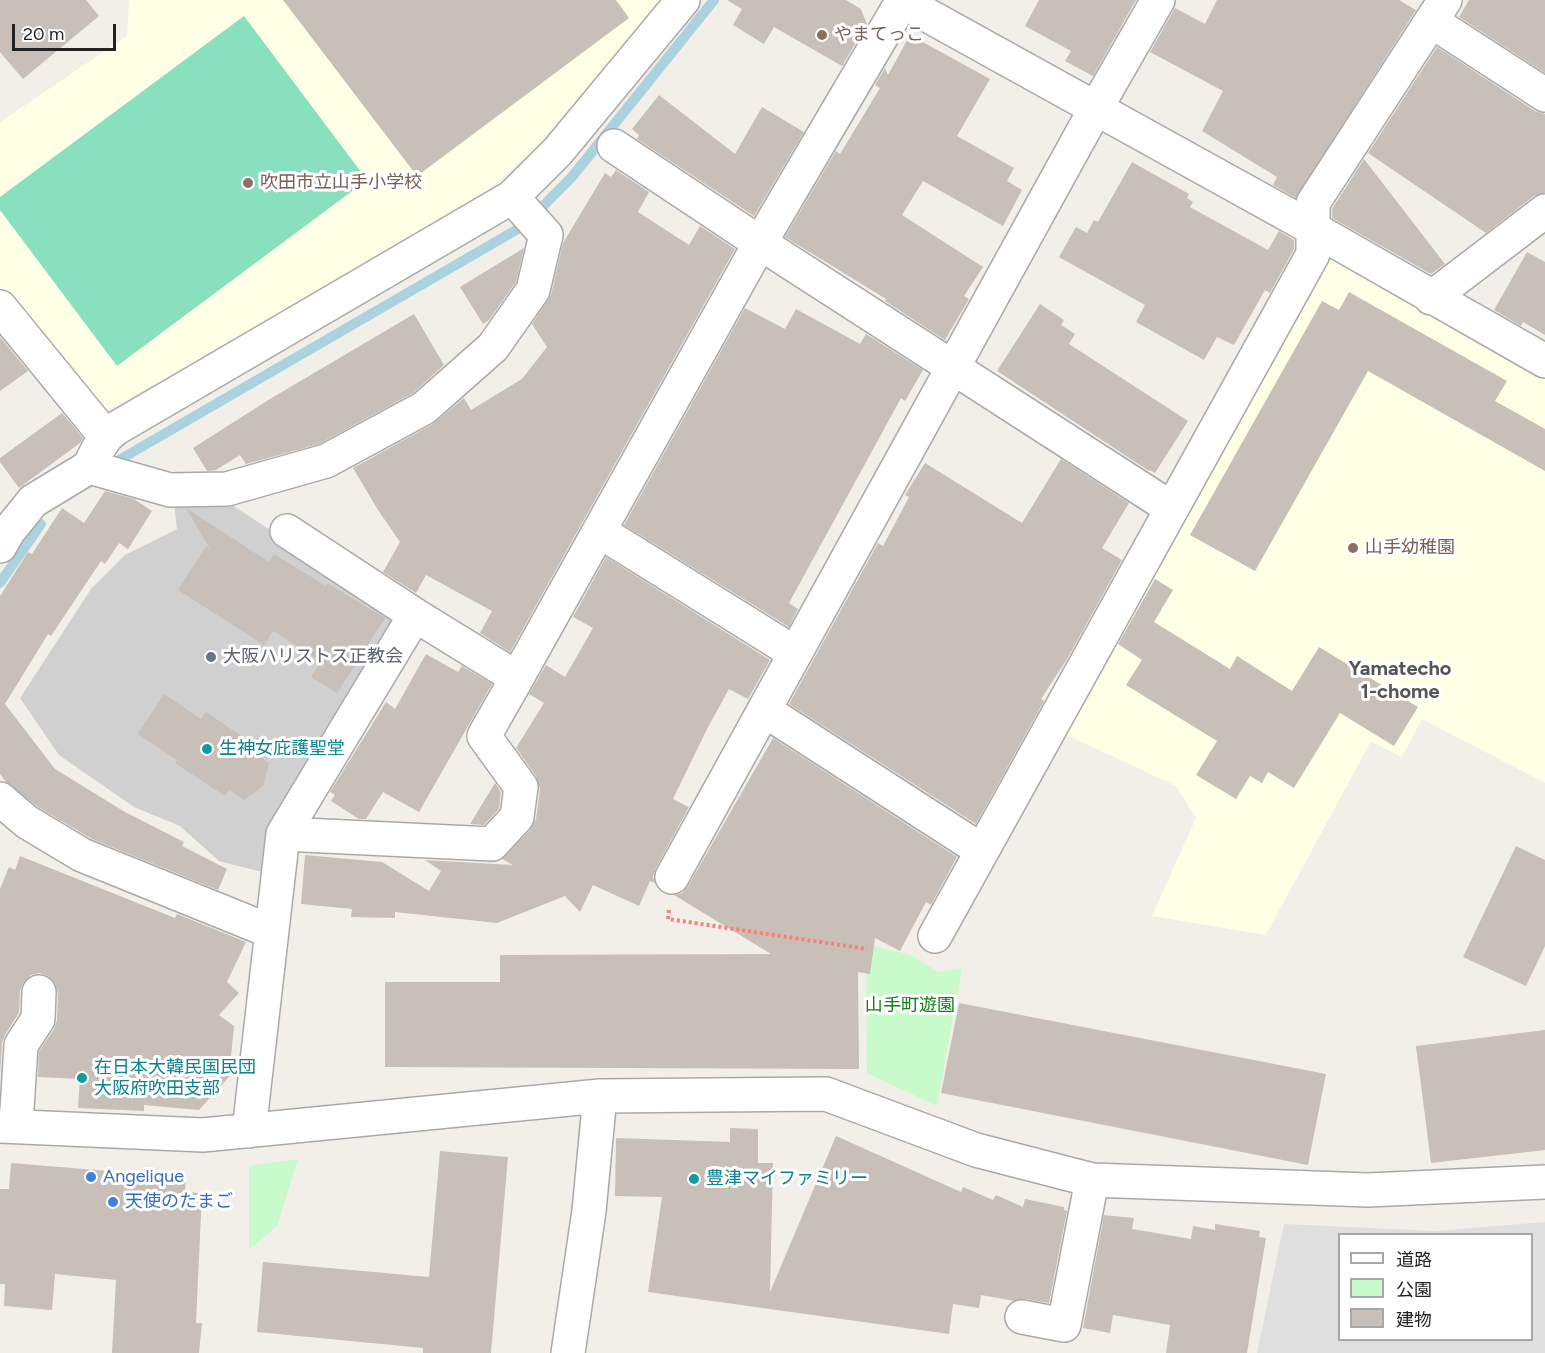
<!DOCTYPE html>
<html>
<head>
<meta charset="utf-8">
<style>
  body { margin:0 }
  #map { position:relative; width:1545px; height:1353px; overflow:hidden; background:#f2efe9; font-family:Figtree,"Noto Sans JP",sans-serif }
  canvas { display:block }
  .legend { position:absolute; left:1338px; top:1233px; width:195px; height:108px; box-sizing:border-box; background:#fff; border:2px solid #a7a7a7; margin:0; padding:8px 10px; list-style:none; font-size:18px; color:#222 }
  .legend li { display:flex; align-items:center; gap:12px; height:30px }
  .legend b { width:30px; border:2px solid #a7a7a7 }
  .scale { position:absolute; left:12px; top:24px; width:104px; height:27px; box-sizing:border-box; border:3px solid #222; border-top:0; padding-left:8px; font-size:18px; line-height:21px; white-space:nowrap; color:#222; -webkit-text-stroke:4px #fff; paint-order:stroke }
</style>
</head>
<body>
<div id="map">
<canvas width="1545" height="1353"></canvas>
<ul class="legend">
<li><b style="height:8px;background:#fff"></b>道路</li>
<li><b style="height:16px;background:#c8facc"></b>公園</li>
<li><b style="height:16px;background:#c7bfb8"></b>建物</li>
</ul>
<div class="scale">20 m</div>
</div>
<script>
const context = document.querySelector('canvas').getContext('2d');
context.lineJoin = 'round';
function paint(path, color) { context.fillStyle = color; context.fill(path, 'evenodd'); }
const shape = rows => new Path2D(rows.map(r => 'M' + r).join(''));
function strokePath(path, color, width, dash) { context.strokeStyle = color; context.lineWidth = width; context.lineCap = dash ? 'butt' : 'round'; context.setLineDash(dash || []); context.stroke(path); }
function drawText(font, color, halo, rows, align = 'center') {
  context.font = font + ' Figtree,"Noto Sans JP",sans-serif'; context.lineWidth = 6; context.setLineDash([]); context.textBaseline = 'middle'; context.strokeStyle = halo; context.fillStyle = color; for (const [text, x, y, turn = 0] of rows) {
    context.save(); context.translate(x, y); context.rotate((+turn || 0) * Math.PI / 180); context.textAlign = isNaN(turn) ? turn : align; if (halo) context.strokeText(text, 0, 0); context.fillText(text, 0, 0); context.restore();
  }
}
paint(shape([
  [1545,1222,1545,1353,1257,1353,1284,1224,1435,1231],
  [1340,1234,1532,1234,1532,1340,1340,1340]
]), '#e0dfdf');
paint(shape([
  [129,0,663,0,535,149,458,216,99,415,0,292,0,122,127,36],
  [1336,258,1545,377,1545,783,1422,719,1402,757,1371,741,1266,935,1152,916,1196,818,1176,786,1058,731,1324,261]
]), '#ffffe5');
paint(shape([
  [223,499,401,616,262,872,219,861,180,826,134,807,59,755,20,698,91,589,125,555,177,529,174,503]
]), '#d0d0d0');
paint(shape([
  [866,944,911,955,938,972,962,968,937,1106,867,1073],
  [298,1159,277,1226,249,1250,249,1166]
]), '#c8facc');
paint(shape([
  [244,16,367,180,117,366,0,210,0,197]
]), '#88e0be');
strokePath(shape([
  [119,460,523,226,571,178,714,0],
  [0,583,41,524]
]), '#aad3df', 10);
paint(shape([
  [0,0,86,0,99,16,23,79,0,52],
  [283,0,616,0,629,18,417,176],
  [727,0,846,0,861,9,867,24,842,66,774,27,764,44,733,25,742,9],
  [1039,0,1136,0,1093,76,1065,61,1071,51,1025,26],
  [1217,0,1399,0,1416,10,1296,198,1273,185,1277,177,1202,131,1223,91,1150,52,1175,8,1205,24],
  [1469,0,1545,0,1545,73,1459,17],
  [910,35,990,79,957,136,1014,168,1007,181,1022,190,1003,226,923,181,902,215,983,267,964,296,969,299,945,340,885,301,886,299,785,237,836,151,840,154,880,88,875,85,885,68,888,75],
  [1437,47,1535,111,1545,114,1545,193,1534,196,1486,233,1368,153],
  [659,95,735,154,762,107,804,132,754,216,637,139,639,135,632,129],
  [1364,159,1445,264,1431,274,1332,218,1332,209],
  [1132,162,1189,194,1187,198,1193,202,1190,207,1268,250,1279,231,1294,240,1294,249,1270,293,1265,290,1234,345,1217,337,1204,360,1136,322,1145,305,1059,257,1076,227,1087,233,1094,220,1098,222],
  [616,170,649,192,638,212,689,245,700,226,735,249,510,652,480,633,492,611,426,575,416,593,383,572,400,542,378,510,353,468,433,424,464,398,471,410,522,379,547,347,532,324,551,295,563,243,605,173,611,177],
  [524,248,516,282,489,320,483,324,460,287],
  [1527,252,1545,262,1545,335,1523,322,1521,326,1494,310],
  [1349,292,1507,381,1495,401,1545,429,1545,471,1368,371,1255,571,1190,535,1322,301,1339,310],
  [1040,304,1064,320,1061,325,1075,334,1069,344,1188,421,1155,473,1150,470,1149,471,997,371],
  [745,308,785,329,796,309,860,344,866,334,923,370,905,401,901,398,789,603,798,609,789,627,624,525],
  [414,314,444,365,413,393,319,444,246,464,240,455,216,470,207,471,193,448,270,399],
  [0,337,28,371,0,391],
  [62,413,83,438,80,443,19,488,0,462,0,458],
  [1061,459,1129,503,1102,548,1122,560,1067,659,1041,699,1044,701,976,824,789,704,878,543,883,546,909,497,905,495,925,463,1022,523],
  [105,491,134,499,152,511,128,549,119,543,105,564,101,561,51,636,48,634,5,704,55,769,125,812,184,842,182,846,227,869,218,890,92,839,38,807,6,782,0,774,0,596,28,552,32,554,62,508,84,523],
  [186,508,269,562,274,554,326,586,327,583,385,618,337,693,311,677,321,661,273,631,264,645,178,590,206,546,210,549],
  [606,557,770,660,748,699,729,689,707,729,673,799,689,807,656,868,653,877,655,883,650,881,639,906,593,885,580,912,565,896,497,923,395,912,395,918,351,917,352,909,301,904,305,855,382,862,429,891,441,871,425,860,513,865,502,859,531,829,536,819,540,789,536,776,516,748,544,703,529,694,546,665,565,677,593,628,573,617],
  [1155,579,1173,590,1154,622,1230,669,1237,656,1292,691,1319,647,1418,707,1394,746,1340,713,1294,788,1268,772,1262,783,1250,776,1236,799,1196,775,1217,741,1126,685,1142,660,1118,644],
  [426,654,458,672,462,666,492,684,419,812,383,792,366,819,359,819,331,801,335,795,330,792,386,702,395,709],
  [164,694,201,719,206,712,256,746,252,751,269,763,263,786,244,800,229,790,225,796,175,763,177,760,138,734],
  [773,738,957,857,931,905,926,902,900,951,875,938,870,974,858,972,859,1069,385,1067,385,982,500,982,500,955,771,954,674,895,682,893,688,886],
  [495,783,501,792,499,809,484,825,470,824],
  [1516,846,1545,860,1545,946,1526,986,1463,957],
  [20,856,175,918,177,914,246,942,227,982,239,993,219,1015,234,1026,229,1077,199,1110,144,1105,144,1111,78,1108,80,1079,38,1077,39,1051,54,1029,57,1020,58,993,55,983,48,976,40,973,31,975,23,983,20,991,19,1013,5,1035,2,1043,0,1075,0,889,9,867,15,870],
  [959,1003,1326,1074,1308,1165,941,1093],
  [1545,1030,1545,1150,1431,1163,1416,1046],
  [730,1128,758,1129,758,1163,773,1163,770,1292,836,1136,961,1192,963,1187,993,1200,996,1195,1023,1207,1025,1199,1064,1207,1064,1210,1067,1211,1049,1303,1026,1299,1014,1301,981,1295,979,1308,953,1304,949,1334,648,1292,662,1197,615,1196,616,1138,730,1142],
  [440,1151,508,1157,491,1353,423,1353,423,1348,257,1332,263,1262,429,1277],
  [11,1163,157,1175,186,1175,185,1192,202,1193,196,1323,202,1323,199,1353,112,1353,116,1280,55,1274,52,1310,4,1306,5,1284,0,1284,0,1189,9,1189],
  [1104,1215,1134,1218,1132,1229,1191,1239,1193,1226,1215,1230,1215,1224,1260,1231,1259,1237,1266,1238,1247,1353,1166,1353,1170,1325,1113,1315,1110,1333,1083,1328]
]), '#c7bfb8');
const minor = shape([
  [900,0,1312,228,1545,361],
  [1431,21,1545,95],
  [614,146,760,243,1171,508],
  [1431,298,1545,211],
  [0,307,106,437],
  [89,467,170,490,227,489,326,461,424,408,493,347,533,290,546,235,512,197],
  [287,531,415,615,517,678,760,243,903,0],
  [599,531,795,653],
  [0,546,8,532,33,501,89,467,98,449,106,437,115,429,512,197,558,151,683,0],
  [764,710,981,850],
  [0,799,27,822,82,855,270,931],
  [283,834,492,844,517,817,521,787,484,736,517,678],
  [672,877,1096,108,1158,0],
  [935,936,1313,254,1313,203,1445,0],
  [0,1126,203,1135,600,1096,826,1094,976,1150,1092,1180,1368,1190,1545,1182],
  [16,1126,21,1045,38,1019,39,992],
  [249,1131,283,834,415,615],
  [1022,1317,1064,1325,1092,1180],
  [568,1353,589,1211,600,1096]
]);
strokePath(minor, '#a9a9a9', 36);
strokePath(shape([
  [669,910,668,919,867,949]
]), '#fa8072', 4, [3, 3]);
strokePath(minor, '#fff', 33);
for (const [x, y, r, color] of [
  [822,35,6,"#8d6e63"],
  [248,183,6,"#8d6e63"],
  [1353,548,6,"#8d6e63"],
  [211,657,6,"#6b7280"],
  [207,749,6,"#0f9aa8"],
  [82,1078,6,"#0f9aa8"],
  [91,1177,6,"#3f7fe0"],
  [694,1179,6,"#0f9aa8"],
  [113,1202,6,"#3f7fe0"]
]) { const dot = new Path2D(); dot.arc(x, y, r, 0, 2 * Math.PI); context.fillStyle = color; context.fill(dot); strokePath(dot, '#fff', 2); }
drawText('18px', '#785e54', '#fff', [
  ["やまてっこ",834,35],
  ["吹田市立山手小学校",260,183],
  ["山手幼稚園",1365,548]
], 'left');
drawText('18px', '#5b616d', '#fff', [
  ["大阪ハリストス正教会",223,657]
], 'left');
drawText('18px', '#0d838f', '#fff', [
  ["生神女庇護聖堂",219,749],
  ["在日本大韓民国民団",94,1068],
  ["大阪府吹田支部",94,1089],
  ["豊津マイファミリー",706,1179]
], 'left');
drawText('18px', '#0c8416', '#fff', [
  ["山手町遊園",910,1006]
]);
drawText('18px', '#366cbe', '#fff', [
  ["Angelique",103,1177],
  ["天使のたまご",125,1202]
], 'left');
drawText('bold 20px', '#555', '#fff', [
  ["Yamatecho",1400,669],
  ["1-chome",1400,692]
]);
</script>
</body>
</html>
